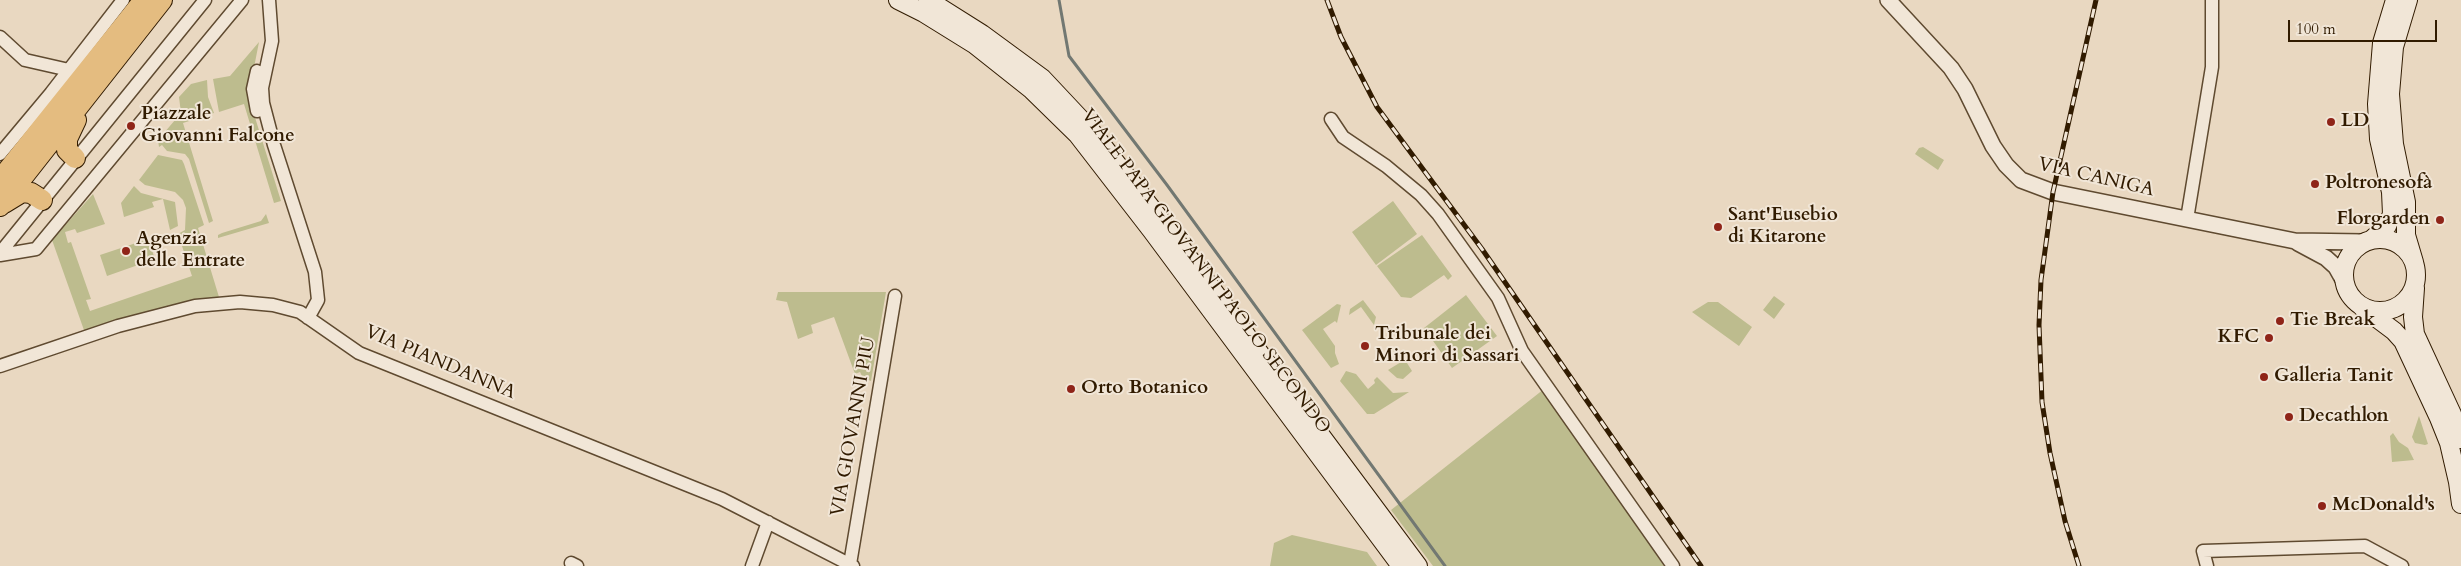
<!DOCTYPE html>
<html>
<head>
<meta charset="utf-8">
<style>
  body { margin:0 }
  #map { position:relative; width:2461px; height:566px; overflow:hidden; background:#e9d8c1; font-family:Cardo,serif }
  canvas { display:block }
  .scale { position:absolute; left:2288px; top:20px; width:149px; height:22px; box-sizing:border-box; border:2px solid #311b00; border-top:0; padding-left:6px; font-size:15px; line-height:18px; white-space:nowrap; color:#311b00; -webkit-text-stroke:4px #f1e6d7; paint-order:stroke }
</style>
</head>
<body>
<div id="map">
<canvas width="2461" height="566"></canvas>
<div class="scale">100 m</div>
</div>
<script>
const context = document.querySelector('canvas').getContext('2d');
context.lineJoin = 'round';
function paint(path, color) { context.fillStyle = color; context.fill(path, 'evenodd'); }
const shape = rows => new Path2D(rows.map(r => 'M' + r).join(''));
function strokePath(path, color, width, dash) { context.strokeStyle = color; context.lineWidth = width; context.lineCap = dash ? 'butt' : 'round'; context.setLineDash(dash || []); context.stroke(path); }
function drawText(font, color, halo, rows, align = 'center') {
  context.font = font + ' Cardo,serif'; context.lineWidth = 4; context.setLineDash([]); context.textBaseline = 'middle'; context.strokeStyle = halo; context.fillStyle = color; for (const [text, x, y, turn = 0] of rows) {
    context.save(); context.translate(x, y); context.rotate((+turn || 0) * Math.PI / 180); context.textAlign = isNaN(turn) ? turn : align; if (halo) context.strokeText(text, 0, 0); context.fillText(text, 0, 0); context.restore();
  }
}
paint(shape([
  [259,42,250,88,253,111,281,201,274,203,244,104,219,112,213,79,230,76],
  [207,80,208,97,214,113,183,123,213,221,209,223,189,159,185,154,167,151,162,145,159,147,158,140,181,113,179,97,191,84],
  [1923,147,1944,160,1938,170,1915,154,1919,148],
  [158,155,182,160,184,164,204,225,198,228,219,297,94,328,85,333,52,240,93,194,105,224,77,233,75,229,65,232,68,243,71,242,91,299,86,300,90,311,192,276,178,234,185,230,186,208,183,200,175,192,145,185,139,180],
  [134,186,141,193,175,202,178,226,170,230,163,199,152,202,154,207,124,217,121,203],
  [1393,201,1417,234,1376,265,1352,232],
  [266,214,269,223,218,238,218,235,222,233,261,221],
  [1422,235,1452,276,1448,280,1444,275,1411,298,1401,297,1377,266],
  [148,239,155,259,107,276,100,255],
  [778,292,886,292,871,381,863,378,860,372,855,374,834,317,811,325,813,333,798,339,787,302,776,300],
  [1466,295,1497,336,1452,368,1424,328],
  [1774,296,1785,304,1774,319,1763,310],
  [1363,300,1376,317,1374,325,1361,307,1349,315,1350,309],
  [1708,302,1718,302,1752,327,1739,346,1692,312],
  [1337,304,1341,305,1337,323,1335,321,1323,329,1335,346,1335,353,1339,364,1331,368,1302,330],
  [1393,350,1402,355,1412,371,1403,379,1397,378,1388,370,1401,362],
  [1346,371,1356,374,1368,389,1375,383,1374,380,1377,377,1393,393,1409,392,1374,414,1367,414,1340,381],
  [1544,389,1664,566,1433,566,1391,510],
  [2419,416,2428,444,2425,445,2415,443,2412,437],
  [2393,433,2399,442,2408,448,2414,460,2392,462,2390,436],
  [1292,535,1367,552,1377,566,1270,566,1274,543]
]), '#bdbc8e');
strokePath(shape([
  [1059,0,1069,56,1167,185,1445,566]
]), '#727872', 3);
const minor = shape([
  [269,0,272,41,262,88,263,103,274,145,315,272,318,300,308,318],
  [0,37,25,60,69,70],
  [257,111,253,89,257,71],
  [1331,119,1343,137,1386,166,1421,195,1438,214,1498,298,1522,351,1673,566],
  [0,154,51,93,123,0],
  [2187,219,2212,67,2212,0],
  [0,253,205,0],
  [0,255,36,249,242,0],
  [0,366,118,326,195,306,240,302,273,305,300,312,359,353,722,499,853,566],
  [571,563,577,566],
  [850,564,895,296],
  [752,566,768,522],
  [2207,566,2203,551,2365,546,2402,566]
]);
const tertiary = shape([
  [1888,0,1951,68,1965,89,1993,146,2006,165,2021,180,2053,192,2295,241,2364,242],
  [2298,243,2326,258,2336,267,2345,283]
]);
const secondary = shape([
  [898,0,924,13,974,44,1032,90,1077,134,1152,231,1401,566],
  [928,0,982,34,1042,78,1088,127,1159,218,1418,566],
  [2408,0,2394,47,2390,94,2394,144,2406,202,2406,235,2414,262],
  '2344 275a36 36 0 1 1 72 0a36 36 0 1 1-72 0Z',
  [2371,240,2387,226,2392,214,2391,192,2379,139,2377,104,2382,43,2395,0],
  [2415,288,2413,317,2415,334,2452,414,2461,439],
  [2362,307,2394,331,2403,341,2439,418,2449,443,2458,482,2461,504]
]);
const trunk = shape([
  [75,158,67,150,67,139,76,120],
  [0,180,144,0],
  [4,203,22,192,31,193,42,200],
  [0,206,162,0]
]);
strokePath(minor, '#5f4a30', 15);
strokePath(tertiary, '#5f4a30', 18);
strokePath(secondary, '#311b00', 20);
strokePath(trunk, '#311b00', 22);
strokePath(minor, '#f1e6d7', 12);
strokePath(tertiary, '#f1e6d7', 15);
strokePath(secondary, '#f1e6d7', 18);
strokePath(trunk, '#e4bc80', 20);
const rail = shape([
  [1327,0,1341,37,1377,107,1482,249,1701,566],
  [2079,566,2065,521,2050,453,2042,402,2039,325,2041,280,2053,192,2096,0]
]);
strokePath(rail, '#311b00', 5);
strokePath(rail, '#f1e6d7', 3, [9]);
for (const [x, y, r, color] of [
  [2331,122,5,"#8f2418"],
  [131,126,5,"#8f2418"],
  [2315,184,5,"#8f2418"],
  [2440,220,5,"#8f2418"],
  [1718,227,5,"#8f2418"],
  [126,251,5,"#8f2418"],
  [2280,321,5,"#8f2418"],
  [2269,338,5,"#8f2418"],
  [1365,346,5,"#8f2418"],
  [2264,377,5,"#8f2418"],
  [1071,389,5,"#8f2418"],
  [2289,417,5,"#8f2418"],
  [2322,506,5,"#8f2418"]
]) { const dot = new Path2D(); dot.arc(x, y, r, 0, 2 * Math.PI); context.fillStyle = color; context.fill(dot); strokePath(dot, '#f1e6d7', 2); }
drawText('bold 19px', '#311b00', '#f1e6d7', [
  ["Piazzale",141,115],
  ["Giovanni Falcone",141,137],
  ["LD",2341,122],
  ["Poltronesofà",2325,184],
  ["Sant'Eusebio",1728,216],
  ["di Kitarone",1728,238],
  ["Florgarden",2430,220,"right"],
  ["Agenzia",136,240],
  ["delle Entrate",136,262],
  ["Tie Break",2290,321],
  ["Tribunale dei",1375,335],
  ["Minori di Sassari",1375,357],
  ["KFC",2259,338,"right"],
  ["Galleria Tanit",2274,377],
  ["Orto Botanico",1081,389],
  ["Decathlon",2299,417],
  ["McDonald's",2332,506]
], 'left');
drawText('19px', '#311b00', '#f1e6d7', [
  ["VIA CANIGA",2096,178,13],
  ["VIALE PAPA GIOVANNI PAOLO SECONDO",1205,272,53],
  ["VIA PIANDANNA",440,363,23],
  ["VIA GIOVANNI PIU",854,427,-80]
]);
</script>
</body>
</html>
